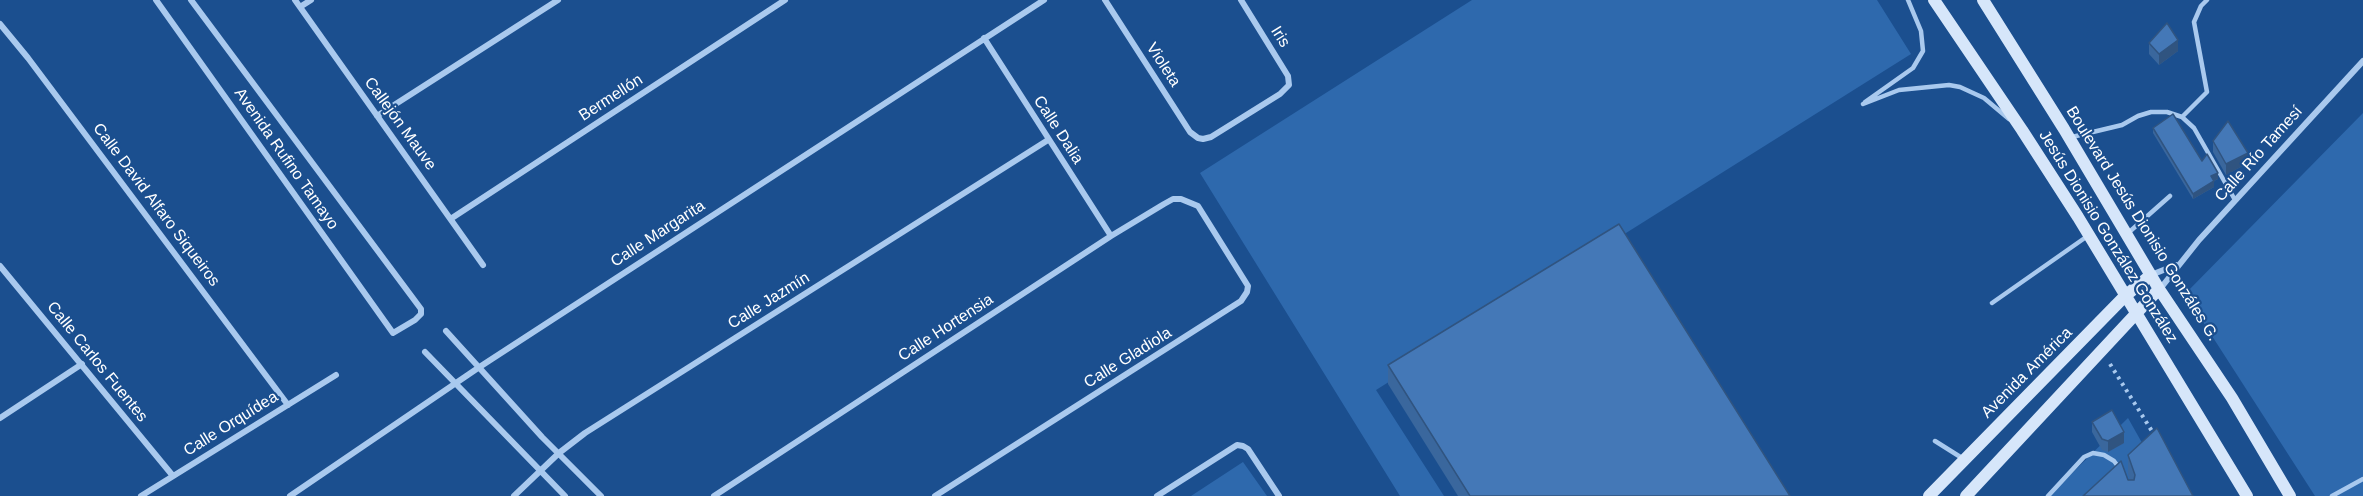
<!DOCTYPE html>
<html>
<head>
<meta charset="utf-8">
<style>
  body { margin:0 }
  canvas { display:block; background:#1b4f8f }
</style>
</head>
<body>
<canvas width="2363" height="496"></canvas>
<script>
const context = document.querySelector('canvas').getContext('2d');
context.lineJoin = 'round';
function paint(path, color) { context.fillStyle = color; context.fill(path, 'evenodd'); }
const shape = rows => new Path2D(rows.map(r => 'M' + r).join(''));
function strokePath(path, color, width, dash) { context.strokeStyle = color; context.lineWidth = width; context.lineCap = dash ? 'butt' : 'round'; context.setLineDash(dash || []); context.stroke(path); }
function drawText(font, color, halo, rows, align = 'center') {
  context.font = font + ' Helvetica,sans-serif'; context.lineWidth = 4.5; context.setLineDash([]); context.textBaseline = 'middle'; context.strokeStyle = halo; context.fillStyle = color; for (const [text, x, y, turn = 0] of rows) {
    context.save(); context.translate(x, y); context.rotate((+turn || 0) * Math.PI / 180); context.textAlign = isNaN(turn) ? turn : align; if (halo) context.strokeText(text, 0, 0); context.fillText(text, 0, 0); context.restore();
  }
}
paint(shape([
  [1472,0,1877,0,1911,54,1376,390,1444,496,1400,496,1200,173],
  [2363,113,2363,496,2315,496,2185,294],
  [2128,418,2172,496,2049,496],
  [1243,462,1267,496,1191,496]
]), '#2e69ad');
strokePath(shape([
  [2110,364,2155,436]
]), '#a9c9ee', 4, [3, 4.5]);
strokePath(shape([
  [1865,102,1913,68,1923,51,1921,31,1908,0],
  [1863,104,1899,90,1949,85,1960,87,1984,98,2009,119],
  [2182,117,2207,92,2194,22,2201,6,2207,0],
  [2072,137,2122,125,2138,116,2151,112,2167,112,2182,117,2194,128,2235,200],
  [2127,234,2170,196],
  [1992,303,2089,235],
  [1935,441,1962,458],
  [2048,496,2084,457,2093,453,2104,455,2114,461,2120,469],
  [2332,496,2363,479]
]), '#a9c9ee', 4.5);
strokePath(shape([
  [156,0,393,333,415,320,421,314,421,309,191,0],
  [295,0,483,265],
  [1105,0,1190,132,1198,138,1203,139,1211,137,1280,94,1289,85,1288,76,1241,0],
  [300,7,311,0],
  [0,24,28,58,288,405],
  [984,38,1111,236],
  [377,116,558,0],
  [452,218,785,0],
  [0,266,173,476],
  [2151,275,2176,265],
  [2160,289,2199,240,2363,61],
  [446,331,542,437,601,496],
  [425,352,565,496],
  [0,418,82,364],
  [141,496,336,375],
  [290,496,478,368,1044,0],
  [514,496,559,453,585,433,1048,140],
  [714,496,1111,236,1164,204,1173,199,1181,199,1198,206,1248,286,1247,292,1241,301,935,496],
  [1157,496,1237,445,1243,446,1248,449,1279,496]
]), '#a9c9ee', 6);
strokePath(shape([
  [1934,0,2022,130,2078,217,2247,496],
  [1983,0,2064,129,2159,289,2232,398,2290,496],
  [1929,496,2125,296,2151,275],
  [1966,496,2159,289]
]), '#d6e6fa', 12);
paint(shape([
  [2149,43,2178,51,2159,65,2149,54],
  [2153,128,2218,179,2214,181,2214,187,2193,199,2153,133],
  [2213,141,2248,163,2226,175,2213,152],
  [1388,365,1790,496,1458,496,1388,384],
  [2092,422,2124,443,2108,452,2102,450,2092,432],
  [2128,455,2193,496,2128,480,2130,480,2128,474]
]), '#3a679d');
paint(shape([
  [2178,40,2178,51,2159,65,2159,54],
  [2248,153,2248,163,2226,175,2226,164],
  [2218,173,2218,179,2211,182,2211,176],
  [2214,181,2214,187,2193,199,2193,194],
  [2124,432,2124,443,2108,452,2108,441]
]), '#305480');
const building = shape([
  [2167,23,2178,40,2159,54,2149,43,2167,23],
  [2173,114,2202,161,2207,154,2218,173,2211,176,2214,181,2193,194,2153,128,2173,114],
  [2228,121,2248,153,2226,164,2213,141,2228,121],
  [1619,224,1790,496,1470,496,1388,365,1619,224],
  [2112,410,2124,432,2108,441,2102,439,2092,422,2112,410],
  [2157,428,2193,496,2083,496,2121,461,2128,480,2134,480,2135,475,2128,455,2157,428]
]);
paint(building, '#4478b7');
strokePath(building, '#305480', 1.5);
drawText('16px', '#fff', '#1b4f8f', [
  ["Iris",1280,37,58],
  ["Violeta",1163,65,57],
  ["Bermellón",611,98,-33],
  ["Callejón Mauve",400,124,54],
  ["Calle Dalia",1058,130,57],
  ["Calle Río Tamesí",2259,154,-48],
  ["Avenida Rufino Tamayo",286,159,55],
  ["Calle David Alfaro Siqueiros",156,205,53],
  ["Boulevard Jesús Dionisio Gonzáles G.",2142,224,58],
  ["Calle Margarita",658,234,-33],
  ["Jesús Dionisio González González",2108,237,58],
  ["Calle Jazmín",769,301,-32],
  ["Calle Hortensia",946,328,-33],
  ["Calle Gladiola",1128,358,-32],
  ["Calle Carlos Fuentes",97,362,51],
  ["Avenida América",2027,373,-45],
  ["Calle Orquídea",231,424,-32]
]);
</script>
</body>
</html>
